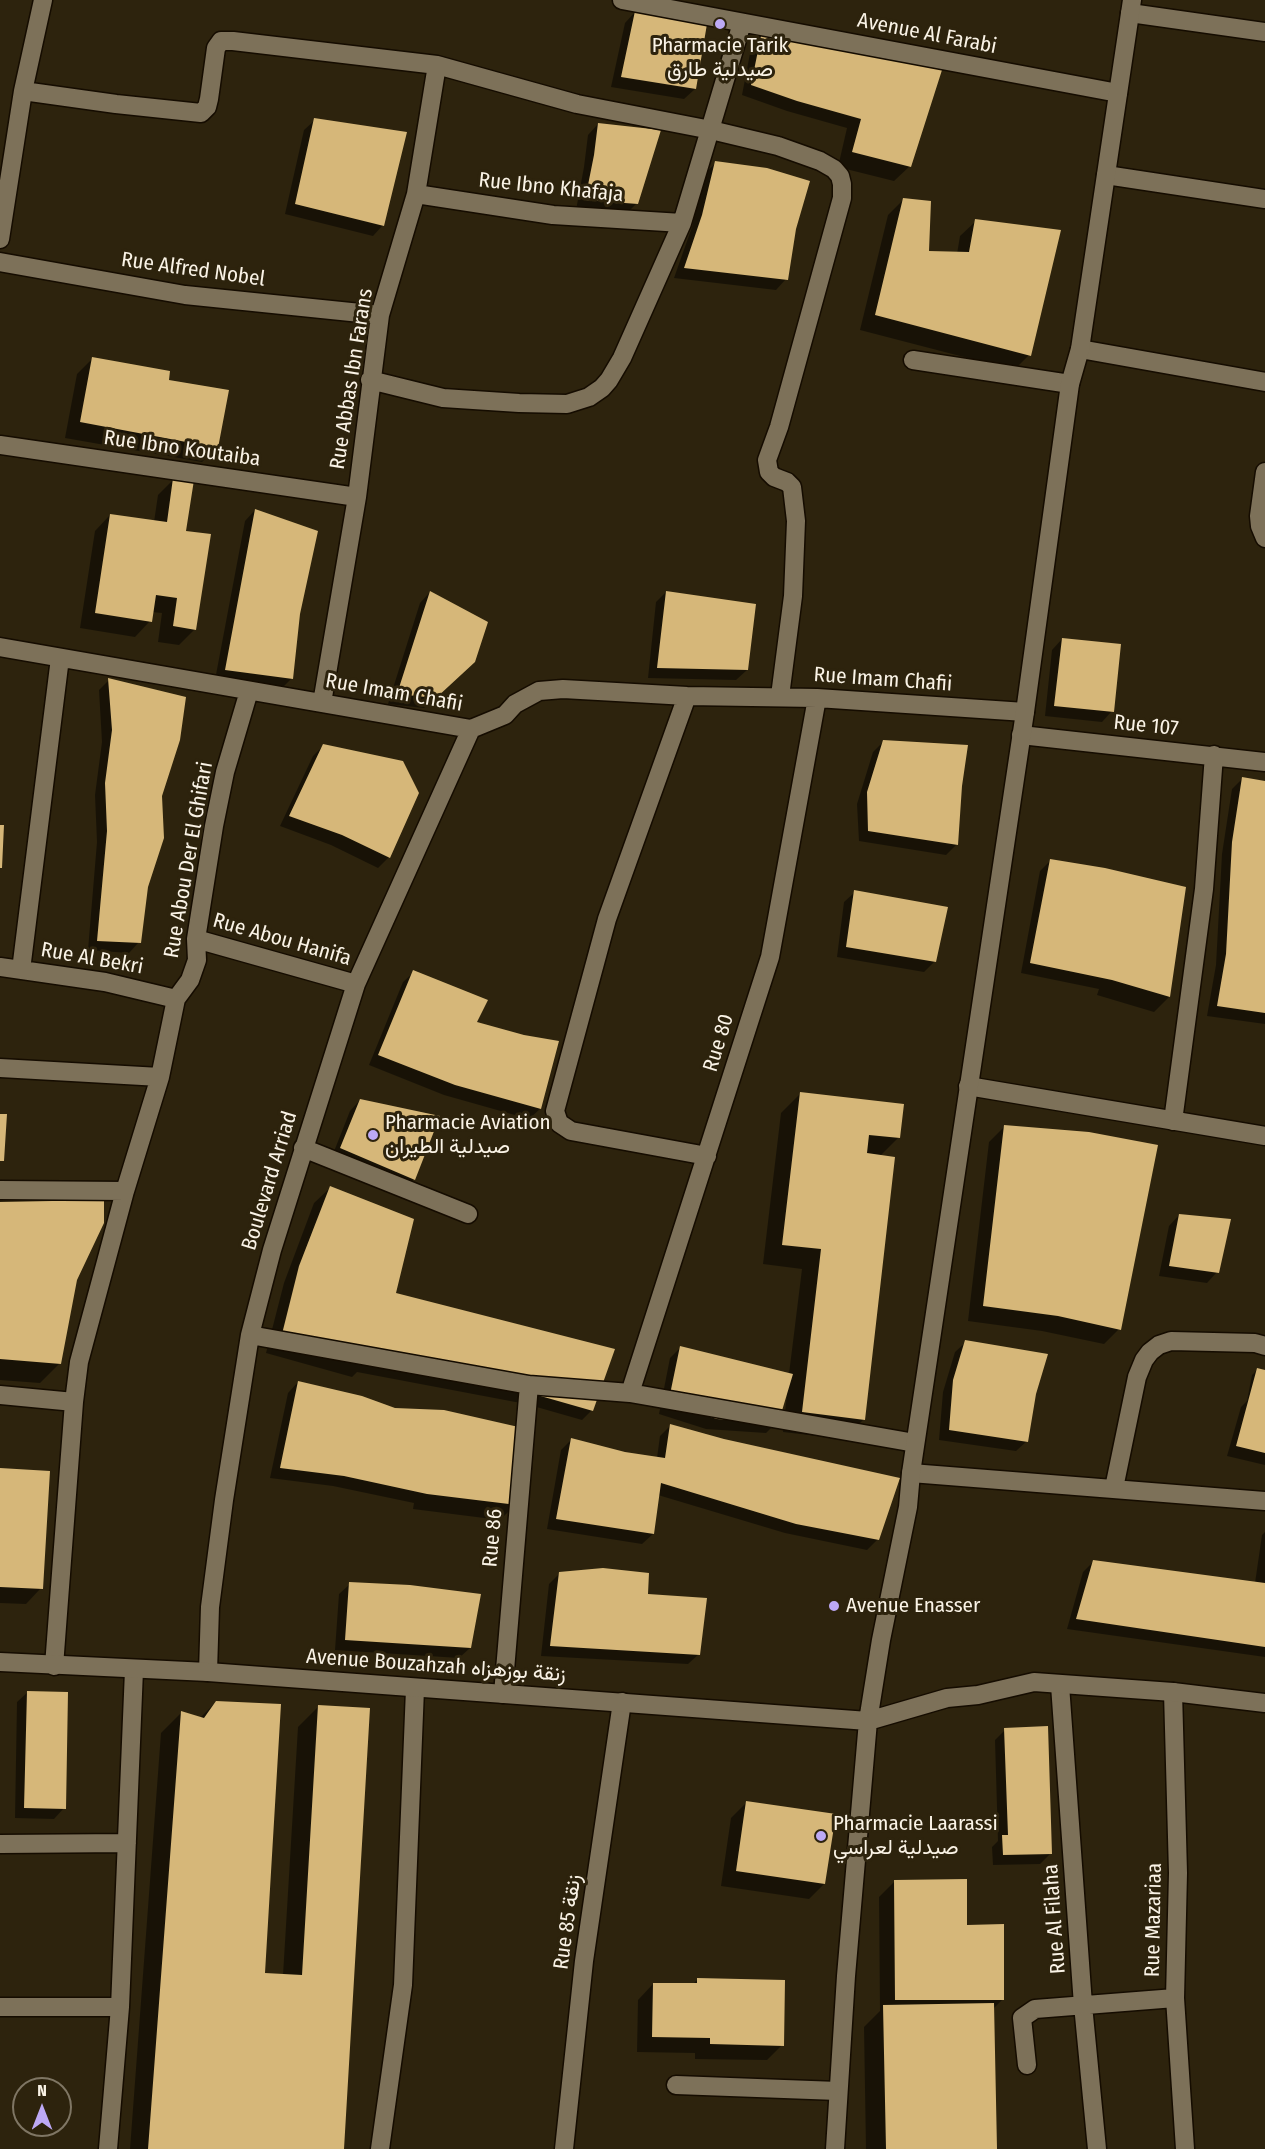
<!DOCTYPE html>
<html>
<head>
<meta charset="utf-8">
<style>
  body { margin:0 }
  #map { position:relative; width:1265px; height:2149px; overflow:hidden; background:#2d230d; font-family:"Fira Sans Condensed",sans-serif }
  canvas { display:block }
  .north { position:absolute; left:12px; top:2077px; width:60px; height:60px; box-sizing:border-box; background:#2d230d; border:2px solid #7f7664; border-radius:50%; rotate:0deg; font-size:16px; font-weight:700; line-height:24px; text-align:center; color:#faf3e6 }
  .north::after { content:''; display:block; margin:auto; width:21px; height:27px; background:#bda9f5; clip-path:polygon(50% 0,100% 100%,50% 72%,0 100%) }
</style>
</head>
<body>
<div id="map">
<canvas width="1265" height="2149"></canvas>
<div class="north">N</div>
</div>
<script>
const context = document.querySelector('canvas').getContext('2d');
context.lineJoin = 'round';
function paint(path, color) { context.fillStyle = color; context.fill(path, 'evenodd'); }
const shape = rows => new Path2D(rows.map(r => 'M' + r).join(''));
function strokePath(path, color, width, dash) { context.strokeStyle = color; context.lineWidth = width; context.lineCap = dash ? 'butt' : 'round'; context.setLineDash(dash || []); context.stroke(path); }
function drawText(font, color, halo, rows, align = 'center') {
  context.font = font + ' "Fira Sans Condensed",Vazirmatn,sans-serif'; context.lineWidth = 6; context.setLineDash([]); context.textBaseline = 'middle'; context.strokeStyle = halo; context.fillStyle = color; for (const [text, x, y, turn = 0] of rows) {
    context.save(); context.translate(x, y); context.rotate((+turn || 0) * Math.PI / 180); context.textAlign = isNaN(turn) ? turn : align; if (halo) context.strokeText(text, 0, 0); context.fillText(text, 0, 0); context.restore();
  }
}
paint(shape([
  [635,12,695,89,684,99,611,87,625,23],
  [763,33,807,40,910,166,894,181,838,167,847,128,787,111,742,95,752,43],
  [315,120,383,225,373,236,285,214,304,130],
  [598,124,637,203,626,214,576,210,584,167,588,135],
  [716,163,795,229,786,279,776,290,674,278,692,227,705,173],
  [903,200,928,253,957,254,960,236,976,221,1029,355,1014,370,860,330,888,215],
  [92,359,167,381,217,447,202,462,65,438,77,374],
  [174,479,185,532,195,629,179,645,158,642,162,613,152,612,150,621,135,637,80,628,95,531,110,515,154,522,158,495],
  [255,510,299,614,291,679,281,689,215,680,245,521],
  [430,592,463,672,424,708,388,704,420,603],
  [666,592,747,670,736,680,648,678,656,602],
  [1062,639,1112,711,1102,722,1045,716,1052,650],
  [109,680,160,796,139,942,129,953,88,950,97,842,95,795,102,742,99,690],
  [884,741,961,786,957,844,946,855,859,841,857,804,873,752],
  [324,745,389,857,378,868,331,845,280,826,313,756],
  [1242,779,1265,783,1265,1024,1207,1016,1216,965,1222,854,1232,789],
  [1050,861,1169,997,1154,1012,1097,995,1099,989,1021,973,1040,871],
  [855,892,935,961,924,972,837,957,844,902],
  [414,972,475,1023,540,1109,529,1119,444,1095,369,1065,403,982],
  [801,1093,899,1137,880,1156,864,1419,844,1439,783,1432,787,1394,786,1393,776,1423,766,1433,706,1429,659,1414,670,1358,680,1348,789,1374,802,1269,763,1264,781,1113],
  [360,1100,414,1179,404,1189,331,1159,350,1111],
  [1004,1127,1119,1329,1104,1344,1042,1331,968,1321,989,1142],
  [330,1188,394,1294,592,1410,582,1420,526,1404,357,1372,352,1377,266,1353,284,1283,314,1203],
  [0,1203,76,1280,60,1363,40,1383,0,1380],
  [1179,1215,1217,1272,1207,1283,1159,1276,1169,1226],
  [966,1342,1027,1441,1016,1451,939,1440,943,1392,955,1352],
  [1257,1370,1265,1371,1265,1465,1227,1456,1241,1407,1247,1401,1252,1375],
  [298,1382,516,1504,500,1520,413,1509,414,1503,333,1486,270,1478,288,1393],
  [670,1426,878,1539,867,1550,785,1533,658,1495,653,1534,642,1544,547,1529,561,1450,571,1440,625,1453,657,1458,660,1436],
  [0,1469,41,1588,26,1604,0,1603],
  [1265,1532,1265,1657,1067,1629,1083,1572,1093,1562,1255,1583,1262,1535],
  [559,1574,646,1596,699,1654,688,1664,541,1656,549,1584],
  [350,1584,470,1648,459,1658,335,1650,339,1594],
  [28,1692,64,1808,54,1819,15,1818,17,1702],
  [216,1702,264,1974,283,1975,298,1727,318,1707,343,2149,130,2149,161,1733,181,1713,200,1718],
  [1005,1730,1050,1854,1040,1864,993,1865,992,1847,998,1841,995,1740],
  [747,1802,824,1884,809,1899,721,1886,731,1818],
  [894,1882,966,1926,1003,1999,993,2009,995,2149,866,2149,864,2027,880,2011,879,1897],
  [698,1979,782,2045,767,2060,695,2059,695,2053,637,2052,638,2000,653,1984,692,1985]
]), '#0007');
paint(shape([
  [635,11,707,24,696,89,621,77],
  [762,31,875,53,942,70,911,167,852,152,861,119,797,101,751,85],
  [314,118,407,132,384,226,295,204],
  [598,123,661,130,638,204,585,200,594,155],
  [715,161,767,168,810,181,796,229,788,280,684,268,702,215],
  [903,198,931,201,929,251,969,252,975,219,1061,230,1031,356,875,315],
  [92,357,170,371,169,380,229,390,218,448,80,422],
  [173,478,194,480,186,531,211,534,196,630,173,626,177,598,156,595,152,622,95,613,110,514,167,522],
  [255,509,318,531,300,614,293,679,225,670],
  [430,591,488,622,475,662,436,698,397,694],
  [666,591,756,604,748,670,657,668],
  [1062,638,1121,644,1114,712,1054,706],
  [108,678,186,697,180,740,162,796,164,838,148,887,141,943,97,941,107,831,105,783,112,730],
  [883,740,968,745,962,786,958,845,868,831,867,792],
  [323,744,403,761,419,793,390,858,342,835,289,816],
  [1242,777,1265,781,1265,1013,1217,1006,1226,954,1232,842],
  [0,825,4,825,2,868,0,868],
  [1050,859,1105,868,1186,887,1170,997,1112,980,1030,963],
  [854,890,948,907,936,962,846,947],
  [413,970,488,1000,477,1022,524,1035,559,1041,541,1109,455,1085,378,1055],
  [800,1092,904,1104,900,1138,869,1135,867,1153,895,1157,865,1420,802,1412,821,1249,782,1245],
  [360,1099,440,1116,415,1180,340,1148],
  [0,1114,7,1114,4,1161,0,1161],
  [1004,1125,1089,1132,1158,1145,1121,1330,1058,1316,983,1306],
  [330,1186,414,1219,396,1293,615,1349,593,1411,537,1395,281,1338,299,1266],
  [104,1200,104,1223,77,1280,61,1364,0,1359,0,1202],
  [1179,1214,1231,1219,1219,1273,1169,1266],
  [965,1340,1048,1354,1036,1394,1028,1442,949,1430,953,1380],
  [680,1346,793,1374,778,1424,717,1419,668,1404],
  [1257,1368,1265,1370,1265,1453,1236,1446],
  [298,1381,362,1396,395,1408,444,1410,523,1428,517,1505,427,1494,344,1476,280,1468],
  [670,1424,724,1439,900,1478,879,1540,796,1524,661,1483,654,1534,556,1519,571,1438,625,1452,665,1458],
  [0,1468,50,1471,43,1589,0,1587],
  [1093,1560,1265,1583,1265,1647,1076,1619],
  [603,1568,649,1573,648,1594,707,1598,700,1655,550,1646,559,1572],
  [349,1582,410,1585,481,1594,471,1648,345,1640],
  [27,1691,68,1692,66,1809,24,1808],
  [216,1701,281,1704,265,1973,302,1975,318,1705,370,1708,344,2149,148,2149,181,1711,204,1718],
  [1048,1726,1052,1854,1003,1855,1002,1835,1008,1835,1004,1728],
  [746,1801,836,1814,825,1884,736,1871],
  [967,1879,967,1925,1004,1924,1004,2000,895,2000,894,1880],
  [697,1978,785,1980,784,2046,710,2044,710,2038,652,2037,653,1983,697,1983],
  [994,2003,997,2149,886,2149,883,2005]
]), '#d6b779');
const minor = shape([
  [622,0,1118,93],
  [1130,13,1265,32],
  [23,91,116,104,201,113,207,107,209,99,216,48,221,41,233,41,437,65,577,104,711,130,778,146,820,161,834,169,840,176,842,184,842,198,779,427,767,460,769,472,774,477,787,482,792,487,796,521,793,596,780,696],
  [1106,175,1265,199],
  [416,194,553,215,682,223],
  [0,239,23,91,43,0],
  [0,262,185,295,380,315],
  [1080,349,1265,382],
  [913,360,1070,384],
  [370,380,443,398,519,403,567,404,589,397,602,388,609,380,622,358,682,223,742,23],
  [0,445,357,497],
  [1265,472,1259,516,1260,526,1265,538],
  [0,647,471,729,505,715,515,704,539,691,563,689,687,696,817,698,1025,712],
  [687,696,607,919,555,1111,559,1123,571,1131,707,1156],
  [322,703,357,497,380,315,416,194,437,65],
  [1021,735,1265,762],
  [196,939,356,984],
  [0,967,105,982,176,999],
  [21,970,60,658],
  [0,1068,160,1077],
  [968,1086,1265,1136],
  [1173,1121,1204,889,1214,755],
  [303,1148,468,1214],
  [0,1190,125,1191],
  [250,1335,529,1385,630,1393,915,1443],
  [630,1393,770,957,817,698],
  [0,1395,74,1402],
  [911,1473,1265,1501],
  [1114,1488,1137,1377,1144,1360,1150,1352,1159,1345,1171,1341,1255,1343,1265,1346],
  [54,1666,74,1402,79,1362,125,1191,160,1077,176,999,190,980,197,960,196,939,214,826,225,772,249,691],
  [208,1672,210,1607,224,1500,250,1335,272,1250,356,984,471,729],
  [1060,1685,1083,2005,1097,2149],
  [1173,1692,1178,1873,1175,1998,1185,2149],
  [503,1694,529,1385],
  [0,1844,127,1843],
  [0,2007,120,2007],
  [1027,2065,1022,2018,1035,2009,1175,1998],
  [676,2085,838,2091],
  [108,2149,120,2007,134,1670],
  [380,2149,403,1985,415,1689],
  [564,2149,584,1961,622,1702]
]);
const tertiary = shape([
  [0,1662,208,1672,868,1721,947,1698,978,1695,1034,1682,1173,1692,1265,1703],
  [835,2149,846,1976,868,1721,881,1640,908,1507,911,1473,1025,712,1070,384,1080,349,1132,0]
]);
strokePath(minor, '#150c00', 21);
strokePath(tertiary, '#150c00', 21);
strokePath(minor, '#7d7159', 18);
strokePath(tertiary, '#7d7159', 18);
for (const [x, y, r, color] of [
  [720,24,6,"#bda9f5"],
  [373,1135,6,"#bda9f5"],
  [834,1606,6,"#bda9f5"],
  [821,1836,6,"#bda9f5"]
]) { const dot = new Path2D(); dot.arc(x, y, r, 0, 2 * Math.PI); context.fillStyle = color; context.fill(dot); strokePath(dot, '#2d230d', 2); }
drawText('21px', '#faf3e6', '#2d230d', [
  ["Avenue Al Farabi",927,34,11],
  ["Rue Ibno Khafaja",551,188,6],
  ["Rue Alfred Nobel",193,270,8],
  ["Rue Abbas Ibn Farans",352,379,-81],
  ["Rue Ibno Koutaiba",182,449,8],
  ["Rue Imam Chafii",883,680,4],
  ["Rue Imam Chafii",394,693,10],
  ["Rue 107",1146,726,6],
  ["Rue Abou Der El Ghifari",189,860,-80],
  ["Rue Abou Hanifa",282,940,16],
  ["Rue Al Bekri",92,959,10],
  ["Rue 80",719,1043,-73],
  ["Boulevard Arriad",270,1181,-73],
  ["Rue 86",493,1538,-85],
  ["Avenue Bouzahzah زنقة بوزهزاه",436,1666,4],
  ["Rue Al Filaha",1055,1919,-94],
  ["Rue Mazariaa",1154,1920,-89],
  ["Rue 85 زنقة",568,1922,-82]
]);
drawText('21px', '#faf3e6', '#2d230d', [
  ["Pharmacie Tarik",720,46,"center"],
  ["صيدلية طارق",720,70,"center"],
  ["Pharmacie Aviation",385,1123],
  ["صيدلية الطيران",385,1147],
  ["Avenue Enasser",846,1606],
  ["Pharmacie Laarassi",833,1824],
  ["صيدلية لعراسي",833,1848]
], 'left');
</script>
</body>
</html>
